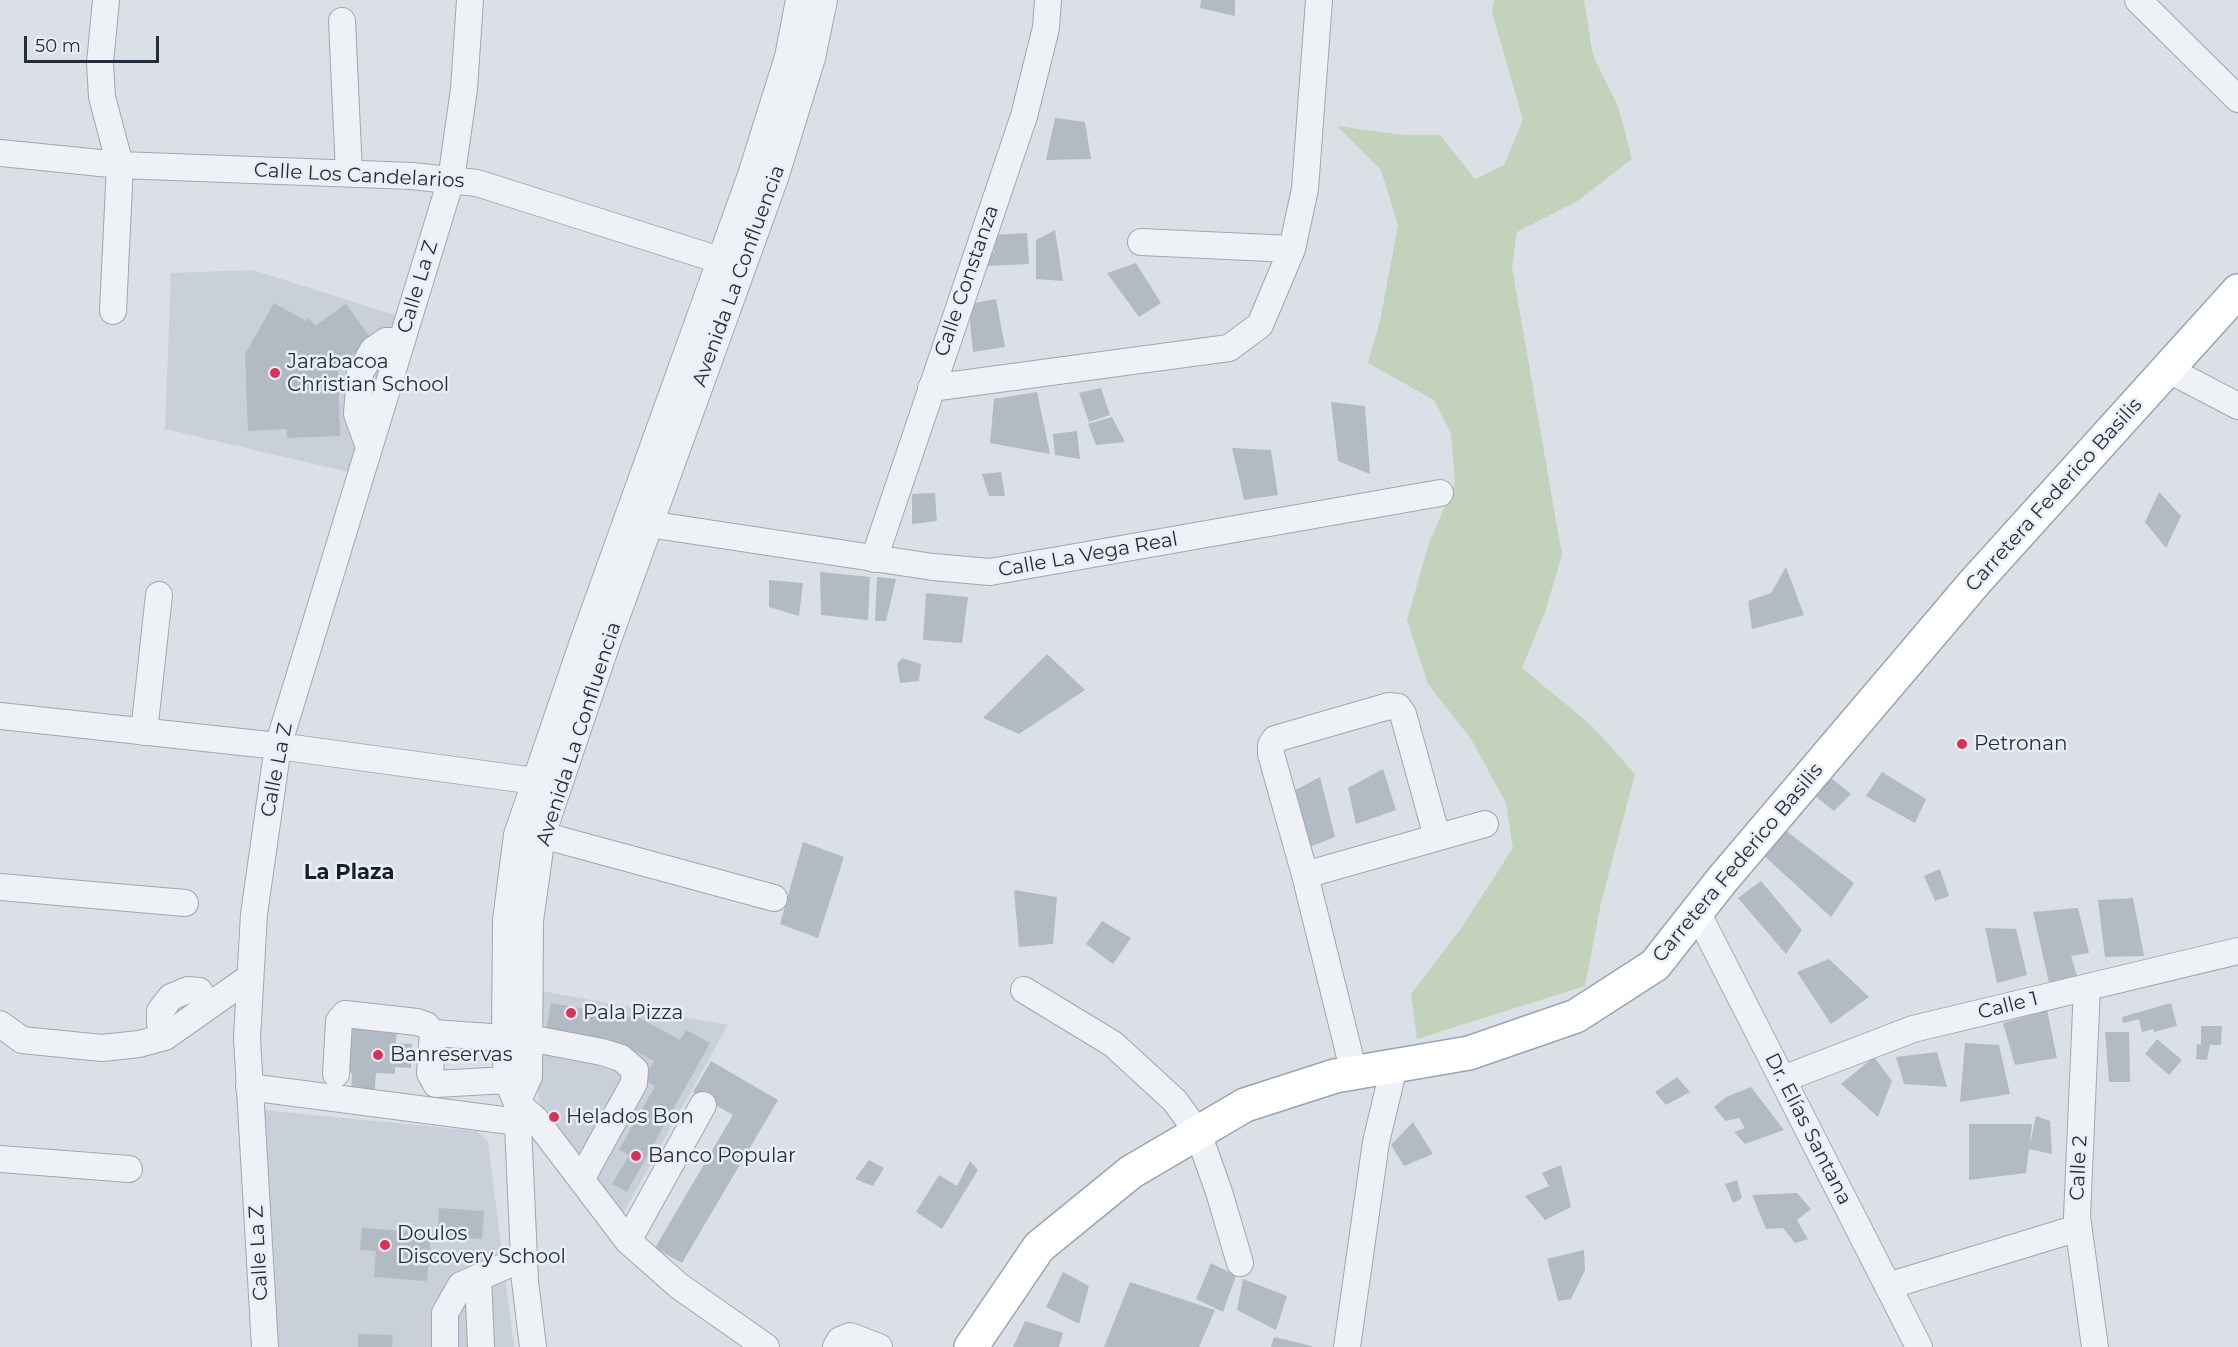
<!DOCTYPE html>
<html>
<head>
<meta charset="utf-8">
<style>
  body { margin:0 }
  #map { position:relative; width:2238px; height:1347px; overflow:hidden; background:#dbe0e7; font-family:Montserrat,sans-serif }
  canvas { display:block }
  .scale { position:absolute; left:24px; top:36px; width:135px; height:27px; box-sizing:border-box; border:3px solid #242f3e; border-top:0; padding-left:8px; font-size:18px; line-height:21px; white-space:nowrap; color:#242f3e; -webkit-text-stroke:4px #eaeff5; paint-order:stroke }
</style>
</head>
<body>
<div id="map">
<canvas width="2238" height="1347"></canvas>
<div class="scale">50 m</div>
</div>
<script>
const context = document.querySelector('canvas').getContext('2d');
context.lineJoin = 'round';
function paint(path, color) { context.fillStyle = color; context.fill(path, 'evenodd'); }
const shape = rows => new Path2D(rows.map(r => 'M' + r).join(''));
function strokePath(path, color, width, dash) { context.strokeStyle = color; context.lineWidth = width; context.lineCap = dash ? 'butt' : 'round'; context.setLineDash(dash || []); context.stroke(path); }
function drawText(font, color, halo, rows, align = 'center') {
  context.font = font + ' Montserrat,sans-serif'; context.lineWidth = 5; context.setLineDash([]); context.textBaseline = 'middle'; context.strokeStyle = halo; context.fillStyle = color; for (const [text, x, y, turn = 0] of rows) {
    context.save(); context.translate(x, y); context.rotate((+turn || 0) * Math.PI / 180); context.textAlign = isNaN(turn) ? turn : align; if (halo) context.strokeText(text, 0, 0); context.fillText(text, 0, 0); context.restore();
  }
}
paint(shape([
  [253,270,401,317,353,473,165,429,171,273],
  [536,990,728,1025,620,1219,551,1127,540,1104,535,1077],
  [262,1110,477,1131,488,1142,514,1347,276,1347]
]), '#c9d0d9');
paint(shape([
  [1494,0,1584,0,1593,55,1619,109,1632,159,1579,200,1517,232,1512,267,1562,555,1545,612,1522,668,1592,726,1635,774,1601,903,1585,986,1417,1039,1411,994,1460,930,1513,848,1506,803,1471,739,1428,684,1407,620,1429,543,1455,483,1451,434,1434,400,1368,363,1380,321,1398,225,1381,170,1337,126,1404,135,1440,135,1475,179,1504,165,1523,120,1492,12]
]), '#c2d2bb');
paint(shape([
  [1201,0,1235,0,1235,16,1200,8],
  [1055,118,1085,122,1091,159,1046,160],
  [1055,230,1063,281,1036,279,1036,240],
  [1027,233,1029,264,988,266,988,253,994,253,993,235],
  [1136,263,1161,303,1139,317,1107,273],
  [996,299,1005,347,973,352,968,304],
  [274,303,306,321,308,317,315,326,346,304,372,340,338,365,340,436,287,438,287,429,248,431,245,354],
  [1101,388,1110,415,1089,422,1079,393],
  [1037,392,1050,454,990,443,994,399],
  [1331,402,1365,406,1370,474,1338,461],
  [1112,417,1125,442,1096,445,1088,424],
  [1077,431,1080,459,1055,455,1053,434],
  [1232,448,1271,450,1278,495,1244,500],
  [1001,472,1005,496,989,496,982,474],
  [2159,492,2181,516,2166,548,2145,522],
  [935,493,937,521,912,524,912,494],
  [1786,567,1804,615,1752,629,1748,601,1771,593],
  [820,572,870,577,868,620,821,615],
  [877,577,896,579,886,621,875,621],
  [769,580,803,583,799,616,769,607],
  [926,593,968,597,962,643,923,640],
  [1047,654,1085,690,1019,734,983,718],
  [902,658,921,664,919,681,900,683,897,664],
  [1383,769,1396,810,1356,824,1348,788],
  [1882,772,1926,799,1915,823,1866,796],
  [1827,775,1851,794,1834,811,1809,791],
  [1320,777,1335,837,1307,848,1286,795],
  [1785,830,1854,883,1831,917,1761,853],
  [803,842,844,857,818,938,780,924],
  [1940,869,1949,896,1935,901,1924,876],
  [1761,881,1802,930,1786,954,1738,898],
  [1014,890,1057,897,1053,944,1019,947],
  [2133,898,2144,956,2105,957,2098,900],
  [2078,908,2089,953,2071,956,2078,979,2049,983,2033,912],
  [1102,921,1131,938,1113,964,1086,944],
  [1985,928,2016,929,2027,975,1997,983],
  [1829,959,1869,997,1831,1024,1797,972],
  [551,1003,642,1019,680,1040,686,1030,710,1043,627,1192,612,1184,629,1155,619,1150,655,1086,644,1080,654,1061,637,1052,545,1036],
  [2171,1003,2177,1026,2154,1032,2153,1029,2142,1032,2139,1019,2123,1023,2122,1017],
  [2047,1010,2057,1058,2015,1065,2003,1023],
  [346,1021,397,1024,396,1043,412,1044,411,1068,395,1067,395,1074,376,1073,374,1099,351,1098,352,1073,343,1072],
  [2201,1026,2222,1026,2221,1045,2210,1045,2207,1060,2196,1059,2197,1044,2201,1045],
  [2105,1032,2129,1032,2130,1082,2109,1082],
  [2157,1039,2182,1060,2169,1075,2145,1054],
  [1965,1043,1999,1045,2010,1094,1960,1102],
  [1937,1052,1947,1087,1904,1084,1896,1057],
  [1874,1057,1892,1081,1878,1117,1841,1084],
  [711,1061,778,1100,682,1263,655,1248,733,1115,693,1092],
  [1677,1077,1690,1092,1666,1105,1655,1092],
  [1751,1087,1784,1130,1745,1144,1734,1132,1745,1128,1739,1118,1726,1121,1714,1107,1726,1097],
  [2036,1116,2050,1121,2052,1154,2029,1149,2026,1173,1969,1180,1969,1124,2032,1124,2030,1144],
  [1413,1122,1433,1154,1404,1166,1391,1145],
  [869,1160,884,1168,873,1186,855,1179],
  [970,1161,978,1170,942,1229,916,1212,939,1175,957,1186],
  [1561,1165,1571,1207,1545,1220,1525,1196,1549,1186,1542,1173],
  [1737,1180,1742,1198,1733,1203,1725,1184],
  [1797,1193,1811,1209,1797,1220,1808,1239,1795,1243,1783,1228,1766,1229,1752,1195],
  [439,1208,484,1211,482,1239,437,1236],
  [362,1228,431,1233,427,1281,374,1277,376,1251,360,1250],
  [1584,1250,1585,1270,1571,1299,1558,1301,1547,1259],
  [1211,1263,1236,1276,1223,1312,1196,1299],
  [1063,1272,1089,1286,1079,1324,1046,1307],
  [1243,1279,1287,1296,1276,1330,1237,1310],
  [1130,1282,1215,1310,1199,1347,1104,1347],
  [1025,1321,1063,1333,1059,1347,1013,1347],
  [358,1334,393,1335,392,1347,358,1347],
  [1274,1337,1312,1346,1312,1347,1271,1347]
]), '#b2bac4');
const minor = shape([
  [106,0,100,63,102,97,120,165,113,311],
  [2138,0,2238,99],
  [342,21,349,173],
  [0,153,120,165,412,176,477,183,735,265],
  [1141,242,1292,249],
  [2167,369,2238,406],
  [931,388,1229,348,1260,325,1292,249,1305,189,1319,0],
  [369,447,357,414,360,373,373,350,386,341,402,341],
  [635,522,933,567,990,572,1440,493],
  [874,559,1024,116,1046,28,1048,0],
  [0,716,278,746,535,781],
  [144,732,159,595],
  [525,835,542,835,774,898],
  [1305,875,1485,824],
  [0,887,185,903],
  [1697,912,1919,1347],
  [2087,987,2077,1217,2095,1347],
  [1024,990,1113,1044,1175,1101,1198,1133,1219,1192,1240,1263],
  [0,1024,22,1040,102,1048,139,1044,165,1037,250,977],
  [165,1037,160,1023,160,1011,171,997,188,990,199,991,208,1004],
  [505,1038,433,1033,430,1073,436,1084,507,1080],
  [529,1038,602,1052,621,1058,635,1070,634,1083,582,1178],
  [1354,1073,1305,875,1271,754,1271,745,1275,739,1389,706,1398,707,1403,714,1437,837],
  [336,1074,339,1021,345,1014,417,1022,426,1025,433,1033],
  [1783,1079,1913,1029,2238,951],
  [249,1087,518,1122],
  [517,1103,529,1076,530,921,542,835,608,640,776,175,812,58,824,0],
  [517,1103,536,1120,628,1241,679,1286,766,1347],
  [0,1159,129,1169],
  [628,1241,703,1105],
  [478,1277,481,1347],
  [1888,1286,2078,1228],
  [265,1347,247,1038,254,914,278,746,451,180,464,89,470,0],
  [445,1347,445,1313,461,1285,524,1258],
  [533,1347,525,1281,517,1103,507,1080,505,1038,506,920,517,835,584,639,751,175,788,57,799,0],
  [836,1347,840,1340,850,1336,879,1347],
  [1347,1347,1376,1142,1394,1067]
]);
const major = shape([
  [971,1347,1039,1247,1131,1172,1245,1105,1335,1076,1469,1053,1576,1016,1655,965,1722,880,1975,582,2238,291]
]);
strokePath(minor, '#a0a7b1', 28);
strokePath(major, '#99a5b4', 36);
strokePath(minor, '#eef1f5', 26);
strokePath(major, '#fff', 33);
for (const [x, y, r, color] of [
  [275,373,6,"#db3154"],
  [1962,744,6,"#db3154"],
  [571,1013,6,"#db3154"],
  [378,1055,6,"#db3154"],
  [554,1117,6,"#db3154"],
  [636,1156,6,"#db3154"],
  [385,1245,6,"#db3154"]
]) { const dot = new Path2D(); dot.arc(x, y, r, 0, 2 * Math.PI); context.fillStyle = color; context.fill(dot); strokePath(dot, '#eaeff5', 2); }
drawText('20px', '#242f3e', '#eaeff5', [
  ["Calle Los Candelarios",359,176,3],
  ["Avenida La Confluencia",739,276,-70],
  ["Calle Constanza",967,281,-71],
  ["Calle La Z",418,287,-73],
  ["Carretera Federico Basilis",2054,495,-48],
  ["Calle La Vega Real",1088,555,-10],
  ["Avenida La Confluencia",579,734,-72],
  ["Calle La Z",277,770,-79],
  ["Carretera Federico Basilis",1738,863,-50],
  ["Calle 1",2008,1006,-14],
  ["Dr. Elías Santana",1808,1129,63],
  ["Calle 2",2079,1168,-87],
  ["Calle La Z",259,1253,-93]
]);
drawText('20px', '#242f3e', '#eaeff5', [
  ["Jarabacoa",287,362],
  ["Christian School",287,385],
  ["Petronan",1974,744],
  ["Pala Pizza",583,1013],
  ["Banreservas",390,1055],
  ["Helados Bon",566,1117],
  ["Banco Popular",648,1156],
  ["Doulos",397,1234],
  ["Discovery School",397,1257]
], 'left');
drawText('bold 21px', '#16202f', '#eaeff5', [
  ["La Plaza",349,873]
]);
</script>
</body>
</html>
